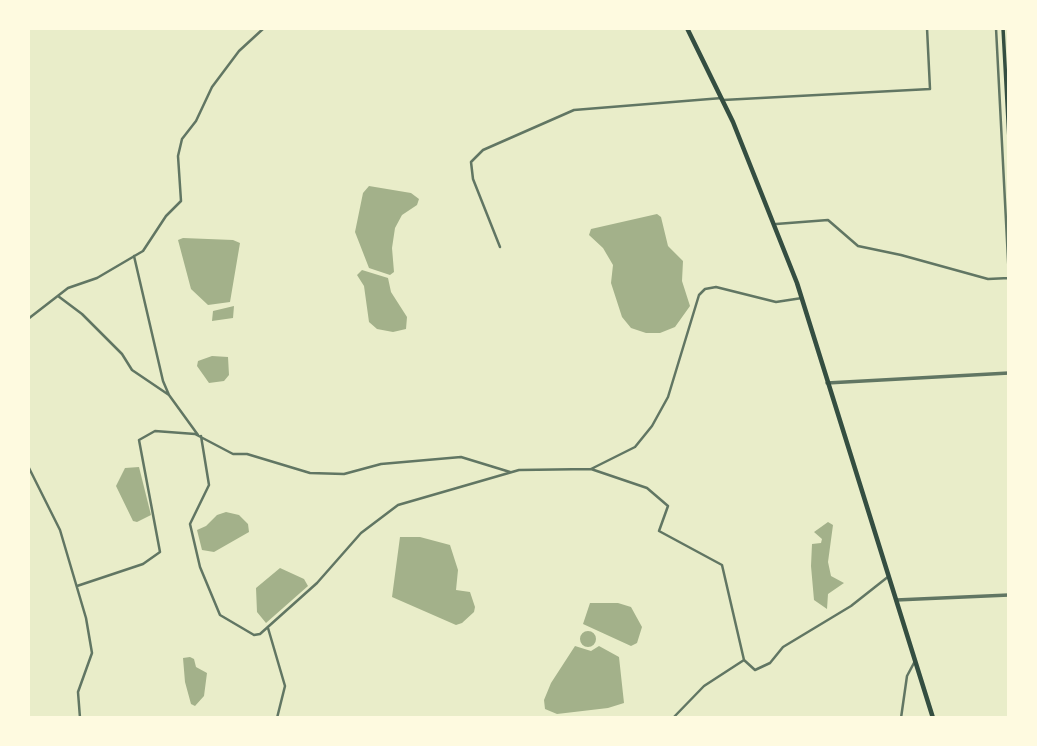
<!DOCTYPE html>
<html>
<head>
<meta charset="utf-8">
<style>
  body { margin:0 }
  #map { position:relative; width:1037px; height:746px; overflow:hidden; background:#e9edc9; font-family:"Sofia Sans Condensed",sans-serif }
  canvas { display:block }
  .frame { position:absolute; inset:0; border:30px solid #fefae0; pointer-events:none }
</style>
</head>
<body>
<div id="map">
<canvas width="1037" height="746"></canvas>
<div class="frame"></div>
</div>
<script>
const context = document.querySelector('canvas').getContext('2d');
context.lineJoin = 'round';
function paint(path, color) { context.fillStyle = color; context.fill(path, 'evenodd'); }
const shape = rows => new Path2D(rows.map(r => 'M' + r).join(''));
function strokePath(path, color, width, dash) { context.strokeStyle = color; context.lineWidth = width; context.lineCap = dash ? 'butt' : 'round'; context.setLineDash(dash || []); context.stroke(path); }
paint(shape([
  [369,186,411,193,419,199,417,205,402,215,395,228,392,248,394,272,390,275,369,268,355,232,363,193],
  [657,214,661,217,668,246,683,261,682,281,690,306,675,327,660,333,646,333,631,328,622,317,611,283,613,265,603,248,589,235,591,229],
  [183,238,233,240,240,243,230,302,208,305,191,289,178,240],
  [362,270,388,278,391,292,407,317,406,329,393,332,377,329,369,322,364,286,357,275],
  [234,306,233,318,212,321,213,311],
  [212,356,228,357,229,375,224,381,209,383,197,366,198,361],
  [139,467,151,515,137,522,133,521,116,486,125,468],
  [226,512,239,515,248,524,249,532,214,552,202,550,197,530,206,526,217,515],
  [828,522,833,525,828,562,831,576,844,583,828,594,827,609,814,600,811,566,812,544,821,543,822,539,814,532],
  [400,537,420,537,450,545,458,570,456,590,470,592,475,607,474,612,462,623,456,625,392,597],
  [280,568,304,579,308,586,266,623,257,612,256,588],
  [590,603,618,603,631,607,642,627,637,643,631,646,583,624],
  '580 639a8 8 0 1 1 16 0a8 8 0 1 1-16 0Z',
  [575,646,591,651,599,646,619,657,624,703,608,708,557,714,545,709,544,700,551,683],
  [190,657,194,659,196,667,207,673,204,696,195,706,191,704,185,682,183,658]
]), '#a3b18a');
strokePath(shape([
  [996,28,1009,279],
  [723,100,930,89,927,28],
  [776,224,828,220,858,246,901,255,988,279,1009,278],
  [500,247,473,179,471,162,483,150,574,110,722,98],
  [134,256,163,381,169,395,198,435],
  [58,296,82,314,122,354,132,370,169,395],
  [28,319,68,288,97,278,143,251,166,216,181,201,178,156,182,139,196,121,212,87,239,51,264,28],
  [201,436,209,485,190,524,200,567,220,615,254,635,260,634,317,583,361,533,398,505,519,470,591,469,635,447,652,426,668,397,699,295,705,289,716,287,776,302,802,298],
  [28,466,60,530,86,618,92,653,78,692,80,718],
  [591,469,647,488,668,506,659,531,722,565,744,660,755,670,770,663,783,647,851,606,889,576],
  [77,586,143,564,160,552,139,440,155,431,195,434,233,454,247,454,310,473,344,474,381,464,461,457,510,472],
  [268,628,285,686,277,718],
  [673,718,704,686,744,660],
  [901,718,907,676,915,661]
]), '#617663', 2.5);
strokePath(shape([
  [827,383,1009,373],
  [896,600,1009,595]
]), '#617663', 3.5);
strokePath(shape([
  [1003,28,1009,140]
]), '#344e41', 3.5);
strokePath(shape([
  [687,28,733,122,797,283,933,718]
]), '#344e41', 4.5);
</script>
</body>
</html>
